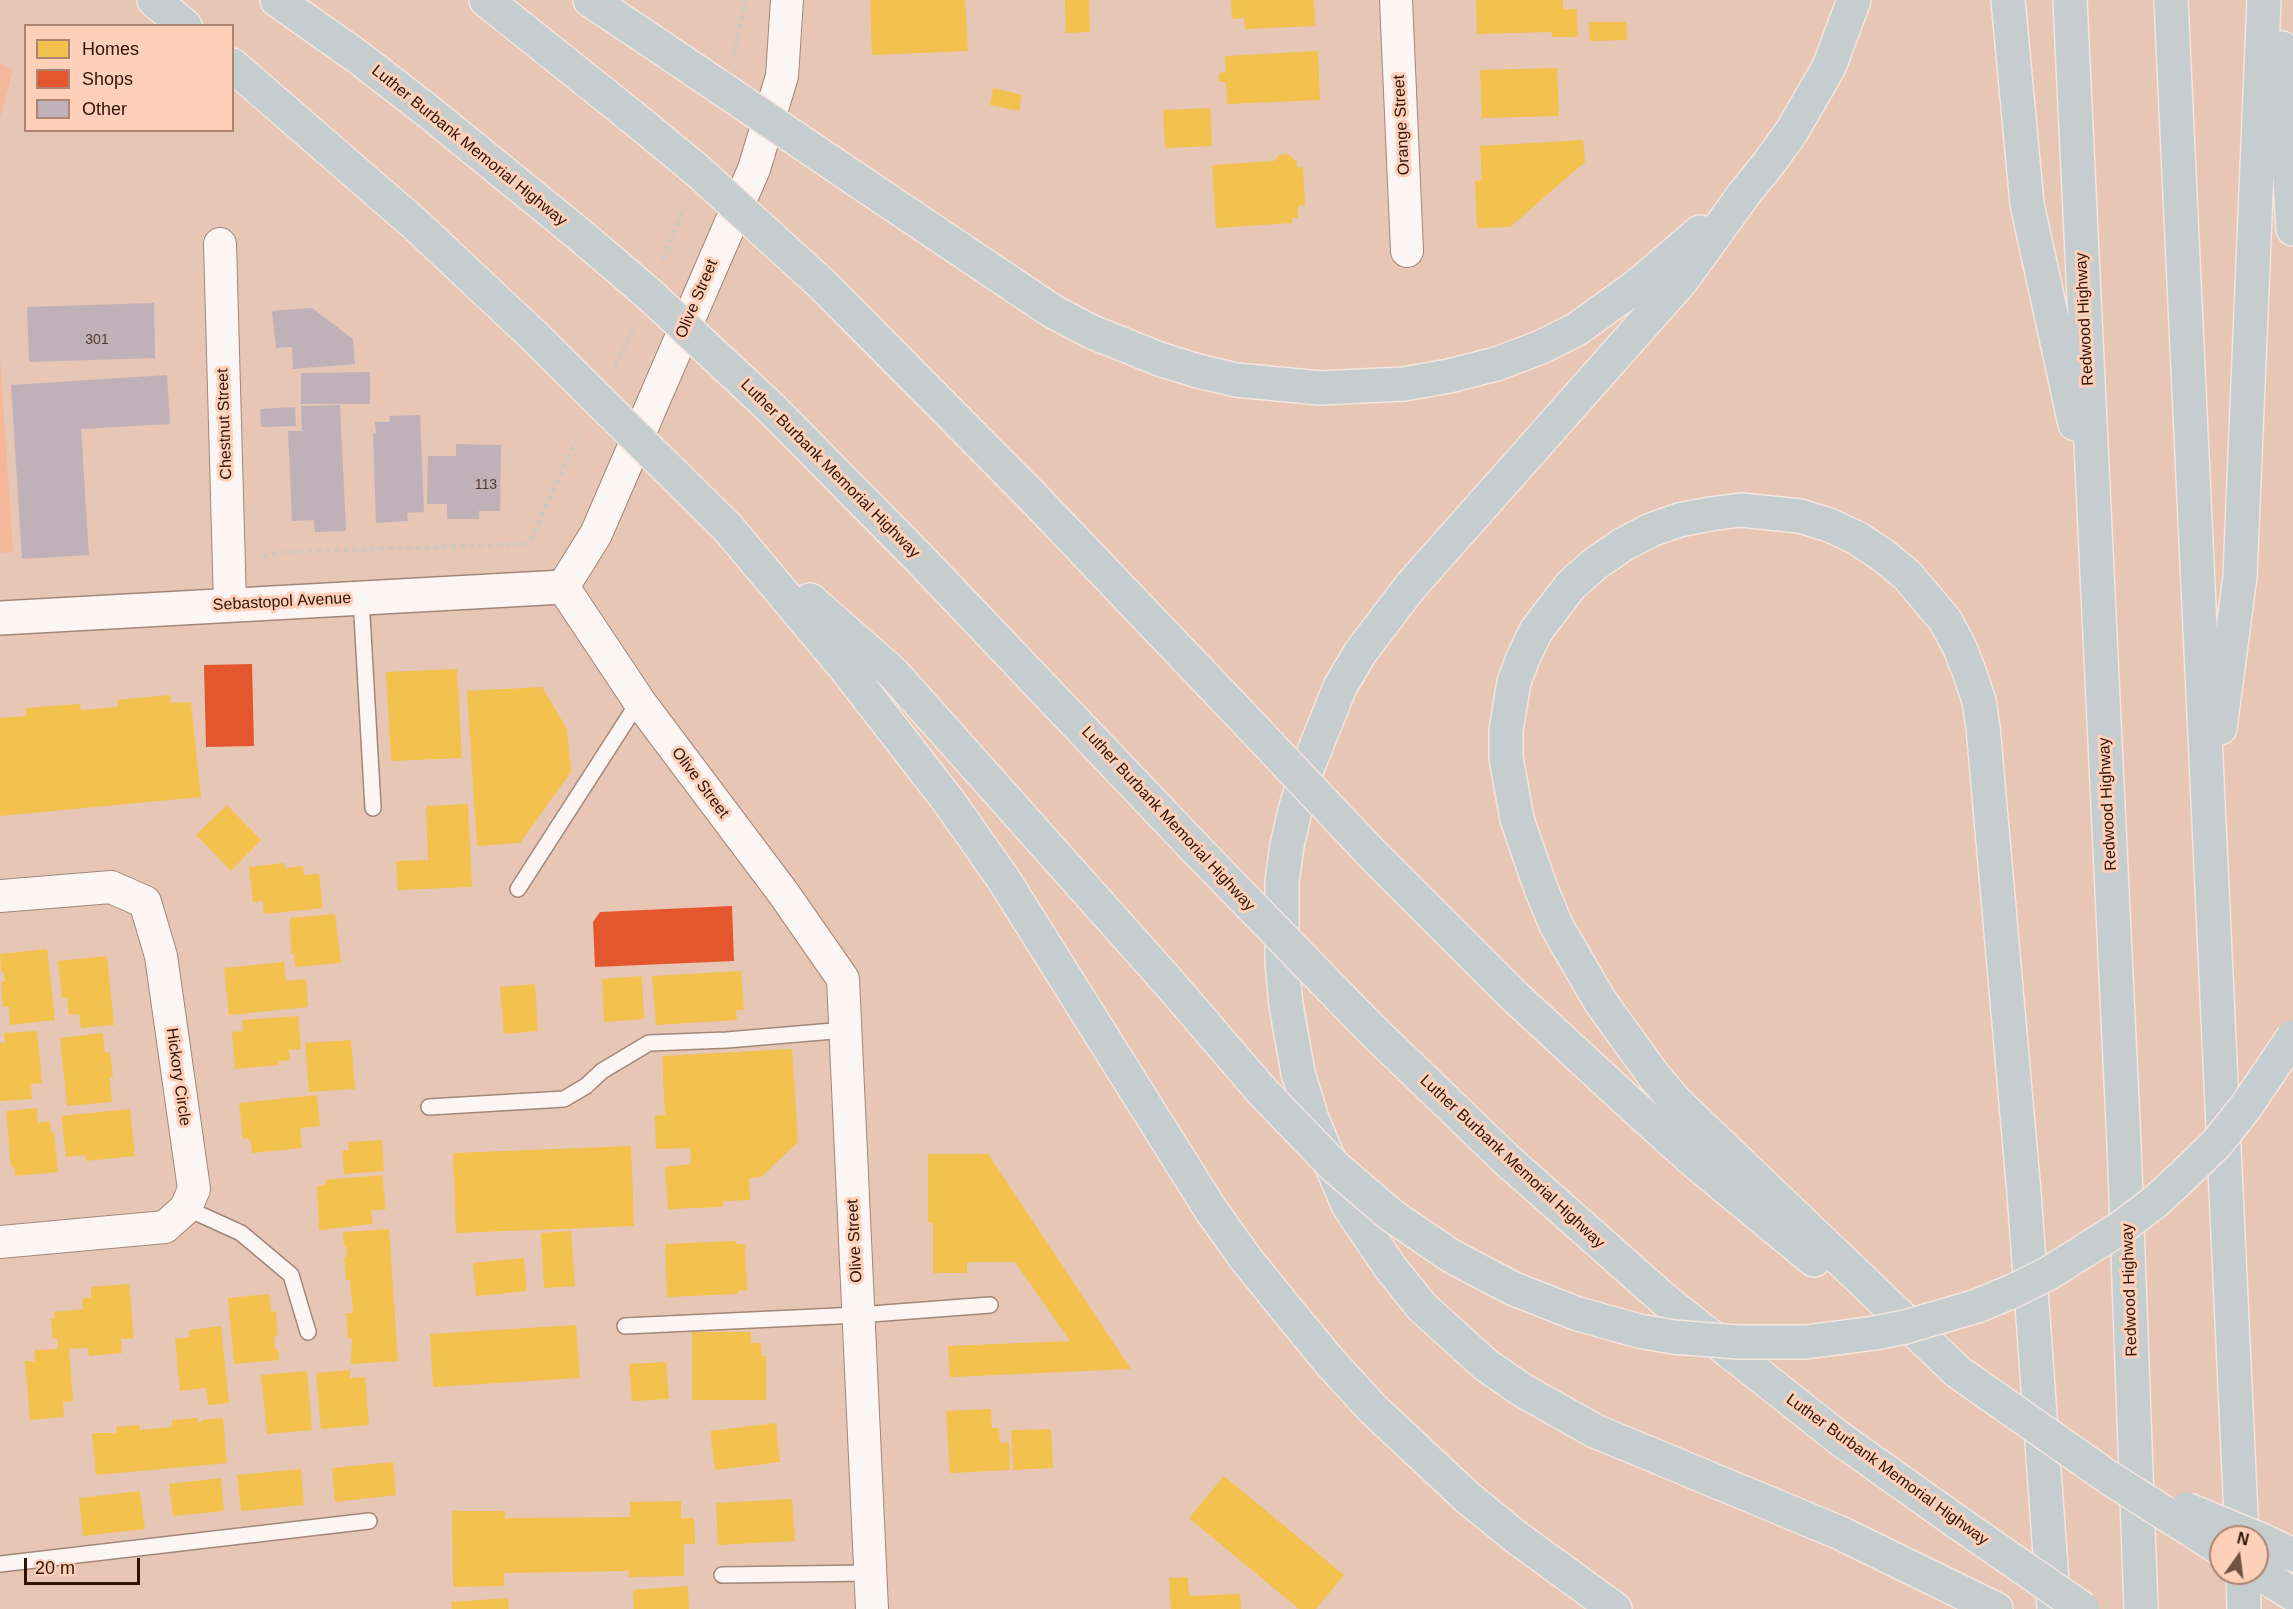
<!DOCTYPE html>
<html>
<head>
<meta charset="utf-8">
<style>
  body { margin:0 }
  #map { position:relative; width:2293px; height:1609px; overflow:hidden; background:#e7c6b6; font-family:Helvetica,sans-serif }
  canvas { display:block }
  .legend { position:absolute; left:24px; top:24px; width:210px; height:108px; box-sizing:border-box; background:#ffd0b9; border:2px solid #ac8471; margin:0; padding:8px 10px; list-style:none; font-size:18px; color:#2f1305 }
  .legend li { display:flex; align-items:center; gap:12px; height:30px }
  .legend b { width:30px; border:2px solid #ac8471 }
  .north { position:absolute; left:2209px; top:1525px; width:60px; height:60px; box-sizing:border-box; background:#ffd0b9; border:2px solid #ac8471; border-radius:50%; rotate:14deg; font-size:16px; font-weight:700; line-height:24px; text-align:center; color:#2f1305 }
  .north::after { content:''; display:block; margin:auto; width:21px; height:27px; background:#6f5243; clip-path:polygon(50% 0,100% 100%,50% 72%,0 100%) }
  .scale { position:absolute; left:24px; top:1558px; width:116px; height:27px; box-sizing:border-box; border:3px solid #2f1305; border-top:0; padding-left:8px; font-size:18px; line-height:21px; white-space:nowrap; color:#2f1305; -webkit-text-stroke:4px #ffd0b9; paint-order:stroke }
</style>
</head>
<body>
<div id="map">
<canvas width="2293" height="1609"></canvas>
<ul class="legend">
<li><b style="height:16px;background:#f2c14e"></b>Homes</li>
<li><b style="height:16px;background:#e4572e"></b>Shops</li>
<li><b style="height:16px;background:#c0b0b7"></b>Other</li>
</ul>
<div class="north">N</div>
<div class="scale">20 m</div>
</div>
<script>
const context = document.querySelector('canvas').getContext('2d');
context.lineJoin = 'round';
function paint(path, color) { context.fillStyle = color; context.fill(path, 'evenodd'); }
const shape = rows => new Path2D(rows.map(r => 'M' + r).join(''));
function strokePath(path, color, width, dash) { context.strokeStyle = color; context.lineWidth = width; context.lineCap = dash ? 'butt' : 'round'; context.setLineDash(dash || []); context.stroke(path); }
function drawText(font, color, halo, rows, align = 'center') {
  context.font = font + ' Helvetica,sans-serif'; context.lineWidth = 6; context.setLineDash([]); context.textBaseline = 'middle'; context.strokeStyle = halo; context.fillStyle = color; for (const [text, x, y, turn = 0] of rows) {
    context.save(); context.translate(x, y); context.rotate((+turn || 0) * Math.PI / 180); context.textAlign = isNaN(turn) ? turn : align; if (halo) context.strokeText(text, 0, 0); context.fillText(text, 0, 0); context.restore();
  }
}
paint(shape([
  [0,63,13,70,0,118],
  [0,357,13,552,0,553]
]), '#f4b799');
paint(shape([
  [870,0,965,0,968,51,872,55],
  [1065,0,1089,0,1090,32,1066,33],
  [1231,0,1314,0,1315,26,1245,29,1244,18,1232,19],
  [1476,0,1563,0,1563,9,1577,9,1578,37,1552,37,1552,32,1477,34],
  [1589,22,1626,22,1627,40,1590,41],
  [1318,51,1320,100,1227,104,1226,82,1219,82,1219,73,1226,72,1225,56],
  [1557,68,1559,116,1482,118,1480,70],
  [993,88,1022,95,1019,111,990,105],
  [1210,108,1212,146,1165,148,1163,110],
  [1583,140,1585,162,1510,227,1477,228,1475,181,1482,180,1480,146],
  [1288,154,1296,161,1297,168,1303,167,1305,205,1298,206,1298,218,1292,218,1292,223,1216,228,1212,165,1274,161,1279,155],
  [457,669,462,758,391,761,386,672],
  [542,687,567,729,571,772,520,843,477,846,467,691],
  [170,695,171,703,191,702,201,797,0,816,0,718,26,716,25,708,80,704,81,710,118,707,117,700],
  [468,804,472,887,398,890,396,861,428,860,426,806],
  [227,805,261,840,231,871,196,835],
  [284,863,285,868,303,866,304,875,319,874,323,908,264,914,263,901,253,902,249,867],
  [335,914,341,963,295,967,294,954,291,953,290,918],
  [47,949,55,1020,10,1025,9,1006,3,1007,1,982,5,982,4,972,1,972,0,954],
  [107,956,114,1025,81,1028,79,1014,69,1015,67,997,62,998,58,961],
  [284,962,286,981,306,979,308,1007,229,1015,224,968],
  [741,971,744,1010,736,1010,737,1020,656,1025,652,976],
  [642,976,644,1019,604,1022,602,979],
  [535,984,538,1031,504,1034,500,987],
  [298,1016,301,1049,289,1050,290,1060,279,1061,279,1065,235,1069,232,1032,243,1031,242,1020],
  [37,1031,42,1083,31,1084,32,1099,0,1101,0,1043,5,1043,4,1033],
  [103,1033,105,1053,110,1052,113,1077,109,1077,112,1102,67,1106,60,1038],
  [351,1040,355,1089,309,1092,305,1043],
  [792,1049,798,1142,761,1177,749,1178,750,1200,723,1201,723,1207,668,1209,665,1167,691,1164,690,1148,656,1149,655,1116,665,1115,662,1056],
  [317,1095,320,1126,300,1128,302,1148,252,1153,250,1139,243,1139,239,1103],
  [37,1108,38,1123,50,1121,51,1132,54,1132,58,1172,15,1176,14,1167,11,1167,6,1111],
  [130,1109,135,1156,86,1161,85,1155,66,1157,61,1116],
  [382,1140,384,1171,344,1174,342,1151,349,1150,348,1142],
  [631,1146,634,1226,456,1233,453,1153],
  [928,1154,988,1154,1131,1369,950,1377,948,1346,1070,1341,1015,1262,967,1262,967,1273,933,1273,933,1223,928,1223],
  [382,1175,386,1209,371,1211,373,1224,319,1230,317,1186,326,1184,325,1180],
  [389,1229,398,1361,351,1364,352,1339,348,1338,346,1313,353,1313,350,1280,346,1280,344,1257,347,1257,346,1247,344,1246,343,1232],
  [571,1231,575,1286,544,1288,541,1233],
  [736,1241,736,1244,745,1244,747,1290,738,1291,738,1294,667,1297,665,1244],
  [524,1258,527,1291,476,1296,473,1263],
  [129,1284,134,1338,121,1339,122,1353,89,1356,88,1348,69,1349,73,1401,63,1402,64,1417,30,1420,25,1361,35,1361,34,1350,58,1349,57,1338,53,1339,51,1319,55,1318,54,1312,83,1309,82,1299,91,1297,91,1287],
  [269,1294,271,1312,276,1311,278,1335,274,1337,275,1349,278,1349,279,1360,234,1364,228,1298],
  [576,1325,580,1378,433,1387,430,1334],
  [221,1326,229,1403,208,1405,206,1388,180,1391,175,1339,190,1337,189,1330],
  [692,1332,751,1332,751,1343,761,1343,762,1356,766,1356,766,1400,692,1400],
  [666,1362,669,1399,632,1401,629,1364],
  [350,1370,350,1378,365,1377,369,1425,321,1429,316,1373],
  [307,1371,312,1430,267,1434,261,1375],
  [991,1409,992,1428,999,1428,1000,1443,1009,1442,1010,1470,950,1473,946,1411],
  [198,1418,198,1422,202,1422,202,1420,223,1418,227,1463,96,1475,92,1433,117,1433,116,1427,139,1425,140,1430,172,1427,172,1420],
  [776,1423,780,1462,715,1470,710,1431],
  [1051,1429,1053,1468,1013,1470,1011,1430],
  [393,1462,396,1495,335,1502,332,1468],
  [301,1469,304,1505,241,1511,237,1475],
  [1224,1476,1344,1575,1316,1609,1299,1609,1189,1518],
  [221,1478,224,1511,173,1516,169,1484],
  [140,1491,145,1529,83,1536,79,1498],
  [792,1499,795,1541,718,1545,716,1503],
  [681,1501,681,1518,694,1518,695,1544,684,1544,684,1576,628,1577,629,1571,504,1573,504,1586,453,1587,452,1511,505,1511,505,1518,630,1517,630,1502],
  [1188,1577,1189,1596,1240,1594,1241,1609,1171,1609,1169,1578],
  [688,1586,689,1609,634,1609,633,1590],
  [508,1598,509,1609,452,1609,451,1602]
]), '#f2c14e');
paint(shape([
  [252,664,254,746,206,747,204,665],
  [732,906,734,961,595,967,593,922,600,912]
]), '#e4572e');
paint(shape([
  [154,303,155,358,29,362,27,307],
  [312,308,353,339,355,364,293,369,292,347,276,348,272,311],
  [370,372,370,404,301,404,301,373],
  [167,375,170,424,81,429,89,555,22,559,11,385],
  [340,405,346,531,315,532,314,520,292,521,288,431,302,431,301,406],
  [295,407,296,426,261,427,260,409],
  [420,415,424,512,407,513,408,521,376,523,373,434,376,434,375,422,390,422,389,416],
  [456,444,501,445,500,511,479,511,479,519,447,519,447,504,427,504,428,456,456,456]
]), '#c0b0b7');
const lane = shape([
  [361,598,373,808],
  [518,889,639,701],
  [429,1107,564,1099,586,1086,602,1071,649,1043,727,1040,845,1030],
  [186,1208,241,1233,291,1275,308,1332],
  [625,1326,858,1315,990,1305],
  [0,1564,369,1521],
  [722,1575,870,1573]
]);
const street = shape([
  [787,0,782,76,754,169,596,534,563,587,639,701,784,894,843,979,872,1609],
  [1396,0,1407,251],
  [220,244,230,604],
  [0,896,111,887,145,902,161,956,194,1189,186,1208,165,1227,0,1242]
]);
const secondary = shape([
  [0,618,563,587]
]);
const highway = shape([
  [154,0,185,26],
  [277,0,358,57,429,112,580,235],
  [486,0,630,115],
  [590,0,647,38],
  [1854,0,1829,67,1792,131,1769,163,1744,194,1682,280,1410,587,1360,653,1340,687,1309,764,1296,807,1287,845,1282,882,1282,962,1286,1005,1298,1073,1312,1119,1348,1205,1390,1267,1422,1307,1486,1365,1522,1390,1595,1431,1838,1532,1996,1609],
  [2008,0,2027,204,2075,424],
  [2070,0,2124,1144,2141,1609],
  [2171,0,2242,1537],
  [2282,48,2293,229],
  [232,65,415,224,532,334],
  [869,188,1052,311,1092,332,1162,360,1198,371,1236,380,1320,388,1404,384,1449,376,1496,364,1539,348,1577,329,1606,308,1637,286,1700,232],
  [825,287,1032,496,1238,712],
  [771,408,920,559,1196,849],
  [728,528,847,670,950,803,1004,880,1211,1210,1246,1259,1288,1311,1330,1362,1373,1409,1467,1497,1516,1537,1615,1609],
  [810,600,893,673,1171,985],
  [2220,728,2240,576,2264,0],
  [1376,858,1511,993,1633,1106,1694,1161,1814,1260],
  [1371,1029,1508,1161,1667,1302,1839,1438,1960,1524],
  [1958,1372,1676,1102,1654,1076,1600,1001,1556,925,1540,886,1517,819,1506,758,1506,730,1514,682,1523,658,1536,631,1571,585,1596,563,1624,544,1651,530,1679,520,1710,514,1741,510,1800,516,1829,525,1857,538,1884,556,1907,575,1945,620,1959,646,1969,671,1979,701,1983,727,2024,1193,2054,1609],
  [2257,1538,2293,1555],
  [2257,1572,2293,1594],
  [2243,1573,2244,1609]
]);
strokePath(lane, '#a28678', 18);
strokePath(street, '#a28678', 34);
strokePath(secondary, '#a28678', 36);
strokePath(highway, '#f4e5de', 36);
strokePath(shape([
  [734,55,745,0],
  [663,259,684,207],
  [615,365,633,329],
  [263,556,284,552,529,544,579,433]
]), '#d2c8c3', 4, [4.5, 4.5]);
strokePath(lane, '#fbf6f4', 15);
strokePath(street, '#fbf6f4', 32);
strokePath(secondary, '#fbf6f4', 33);
strokePath(highway, '#c6cdcf', 33);
const highwayBridge = shape([
  [647,38,869,188],
  [630,115,698,171,825,287],
  [580,235,649,294,771,408],
  [532,334,728,528],
  [1238,712,1376,858],
  [1196,849,1371,1029],
  [1171,985,1261,1090,1334,1166,1391,1215,1451,1256,1514,1289,1578,1314,1639,1331,1673,1337,1738,1342,1806,1342,1875,1333,1905,1327,1977,1306,2011,1292,2049,1273,2119,1229,2155,1202,2185,1174,2217,1143,2245,1108,2293,1037],
  [1958,1372,2108,1477,2221,1549],
  [2186,1509,2254,1537],
  [1960,1524,2083,1609]
]);
strokePath(highwayBridge, '#f4e5de', 36, []);
strokePath(highwayBridge, '#c6cdcf', 33);
drawText('14px', '#533a32', null, [
  ["301",97,340],
  ["113",486,485]
]);
drawText('16px', '#2f1305', '#ffd0b9', [
  ["Orange Street",1402,125,-93],
  ["Luther Burbank Memorial Highway",469,146,39],
  ["Olive Street",697,299,-67],
  ["Redwood Highway",2085,319,-93],
  ["Chestnut Street",225,424,-92],
  ["Luther Burbank Memorial Highway",830,469,45],
  ["Sebastopol Avenue",282,602,-3],
  ["Olive Street",700,783,53],
  ["Redwood Highway",2108,804,-93],
  ["Luther Burbank Memorial Highway",1168,819,47],
  ["Hickory Circle",178,1077,82],
  ["Luther Burbank Memorial Highway",1512,1162,43],
  ["Olive Street",855,1241,-93],
  ["Redwood Highway",2130,1290,-92],
  ["Luther Burbank Memorial Highway",1887,1470,36]
]);
</script>
</body>
</html>
